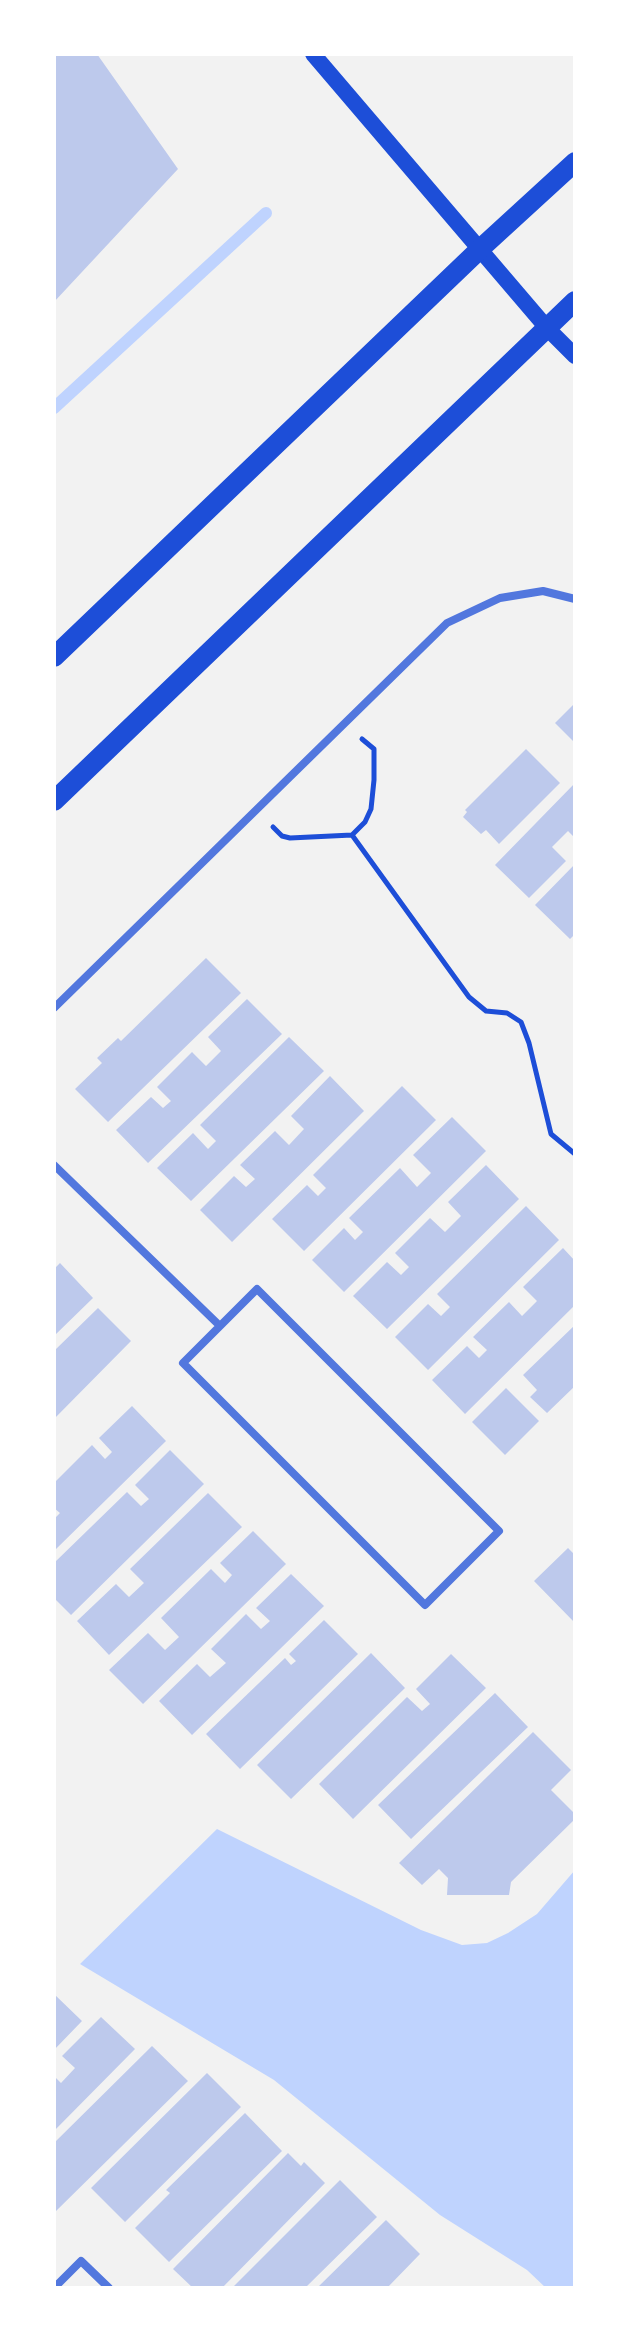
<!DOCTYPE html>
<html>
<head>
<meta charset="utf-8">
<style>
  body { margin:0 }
  #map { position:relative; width:629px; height:2342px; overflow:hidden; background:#f2f2f2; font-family:"Nunito Sans",sans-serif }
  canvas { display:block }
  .frame { position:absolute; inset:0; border:56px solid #fff; pointer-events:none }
</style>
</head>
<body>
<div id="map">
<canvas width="629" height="2342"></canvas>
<div class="frame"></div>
</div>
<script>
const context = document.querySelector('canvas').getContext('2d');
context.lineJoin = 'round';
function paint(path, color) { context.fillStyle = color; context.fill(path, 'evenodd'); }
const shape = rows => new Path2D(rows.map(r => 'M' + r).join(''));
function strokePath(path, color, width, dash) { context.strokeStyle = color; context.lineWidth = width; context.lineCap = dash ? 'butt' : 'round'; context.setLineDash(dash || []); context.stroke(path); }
paint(shape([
  [217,1829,421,1930,462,1945,487,1943,508,1933,537,1914,575,1870,575,2288,546,2288,527,2270,440,2215,274,2080,80,1964]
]), '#bfd3fe');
strokePath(shape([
  [54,408,266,213]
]), '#bfd3fe', 12);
paint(shape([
  [54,54,97,54,178,169,54,302],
  [575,703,575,743,555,723],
  [526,749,560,783,499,844,486,830,481,834,463,817,467,812,465,810],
  [575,783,575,838,568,831,552,847,566,861,529,898,495,865],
  [575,864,575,934,570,939,535,905],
  [206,958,241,993,108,1122,75,1089,102,1063,97,1058,118,1038,121,1041],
  [247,999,282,1034,148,1163,116,1130,151,1097,163,1108,171,1101,157,1087,192,1052,206,1066,221,1051,208,1037],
  [289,1037,324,1071,191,1201,157,1168,193,1133,208,1149,216,1141,200,1125],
  [330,1076,364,1111,232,1242,200,1210,234,1176,246,1187,255,1179,240,1165,275,1131,289,1145,304,1129,291,1116],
  [402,1086,436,1120,304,1251,272,1219,307,1185,318,1196,326,1188,313,1175],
  [452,1117,486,1151,344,1292,312,1260,344,1228,355,1240,363,1232,349,1218,400,1168,417,1187,431,1173,413,1155],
  [486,1165,519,1199,387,1329,353,1296,387,1262,401,1275,409,1267,395,1253,430,1218,445,1232,461,1216,448,1202],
  [526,1206,559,1240,428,1370,395,1337,428,1304,441,1316,450,1307,437,1294],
  [563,1248,575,1261,575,1305,465,1414,432,1380,467,1346,479,1358,487,1350,473,1337,509,1302,522,1316,537,1301,523,1287],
  [60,1263,93,1298,54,1336,54,1269],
  [98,1308,131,1341,54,1419,54,1351],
  [575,1325,575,1386,547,1413,530,1397,537,1390,523,1375],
  [506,1388,539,1421,505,1455,472,1422],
  [132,1406,166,1441,54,1551,54,1519,60,1513,54,1508,54,1483,92,1445,105,1459,112,1452,99,1438],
  [170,1450,204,1484,71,1615,54,1598,54,1563,127,1492,141,1506,149,1499,135,1485],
  [208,1493,242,1527,109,1655,77,1621,116,1584,129,1597,144,1583,130,1569],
  [253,1531,286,1564,143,1704,109,1670,148,1633,165,1650,179,1637,161,1618,211,1569,225,1583,232,1575,220,1563],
  [568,1548,575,1555,575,1623,534,1581],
  [291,1574,324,1606,192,1735,159,1701,197,1664,210,1677,226,1663,211,1649,246,1614,261,1629,270,1621,256,1608],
  [324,1620,358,1654,240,1769,206,1734,285,1658,291,1665,296,1661,289,1654],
  [371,1653,405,1688,291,1799,257,1765],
  [451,1654,486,1688,353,1819,319,1784,407,1697,422,1711,430,1704,416,1689],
  [495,1693,528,1727,411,1839,378,1805],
  [533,1732,571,1770,551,1790,575,1814,575,1819,511,1882,509,1895,447,1895,448,1878,439,1869,422,1885,399,1863],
  [54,1994,82,2021,54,2050],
  [101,2017,135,2049,54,2131,54,2076,61,2083,75,2068,62,2056],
  [152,2046,188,2081,54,2213,54,2143],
  [207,2073,241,2107,125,2222,91,2188],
  [245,2113,282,2151,169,2262,135,2228,170,2193,166,2190],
  [288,2153,301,2166,304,2162,325,2183,222,2288,193,2288,173,2269],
  [340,2180,377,2217,305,2288,232,2288],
  [386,2220,420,2254,387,2288,317,2288]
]), '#bdc9ec');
strokePath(shape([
  [362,739,374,749,374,780,371,809,365,822,352,835,469,997,486,1011,507,1013,521,1022,529,1043,551,1134,575,1154],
  [273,827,282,836,290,838,352,835]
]), '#1d4ed8', 5);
strokePath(shape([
  [54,1008,447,623,500,598,543,591,575,599],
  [54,1165,220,1326],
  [257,1289,499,1531,425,1605,183,1363,257,1289],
  [54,2288,81,2261,109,2288]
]), '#5277de', 8);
strokePath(shape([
  [313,54,547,328,575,356]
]), '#1d4ed8', 16);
strokePath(shape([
  [54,657,480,249,575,162],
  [54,801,575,301]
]), '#1d4ed8', 20);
</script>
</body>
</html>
